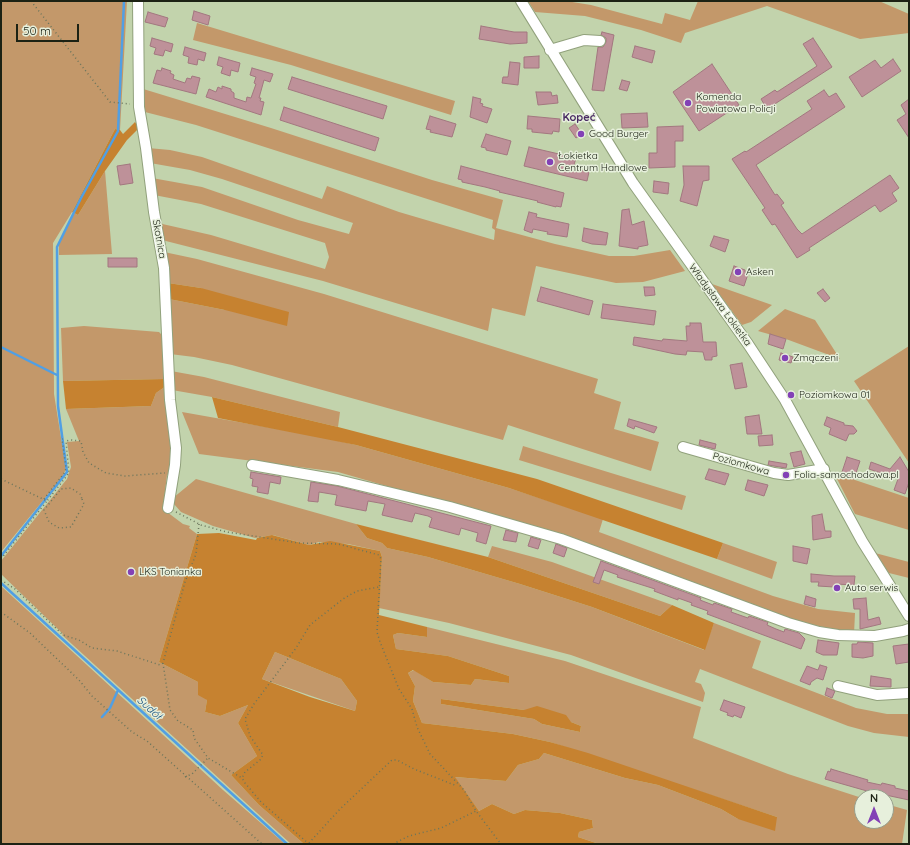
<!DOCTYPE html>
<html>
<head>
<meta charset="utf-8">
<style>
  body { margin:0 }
  #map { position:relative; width:910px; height:845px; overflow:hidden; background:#c2d3ac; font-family:Quicksand,sans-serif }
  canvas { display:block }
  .frame { position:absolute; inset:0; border:2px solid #1c2214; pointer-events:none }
  .north { position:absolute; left:854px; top:789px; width:40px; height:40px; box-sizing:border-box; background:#e7f0dc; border:1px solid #969e8c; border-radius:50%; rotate:0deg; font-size:11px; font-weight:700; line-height:16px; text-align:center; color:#1c2214 }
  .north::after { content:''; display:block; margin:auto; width:14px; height:18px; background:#8341b6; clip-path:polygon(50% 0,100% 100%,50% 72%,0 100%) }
  .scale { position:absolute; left:16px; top:24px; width:63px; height:18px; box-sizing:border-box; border:2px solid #1c2214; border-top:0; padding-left:5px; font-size:12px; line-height:14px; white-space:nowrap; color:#1c2214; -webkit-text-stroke:3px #e7f0dc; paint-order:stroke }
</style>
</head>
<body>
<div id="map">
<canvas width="910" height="845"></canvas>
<div class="frame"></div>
<div class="north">N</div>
<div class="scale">50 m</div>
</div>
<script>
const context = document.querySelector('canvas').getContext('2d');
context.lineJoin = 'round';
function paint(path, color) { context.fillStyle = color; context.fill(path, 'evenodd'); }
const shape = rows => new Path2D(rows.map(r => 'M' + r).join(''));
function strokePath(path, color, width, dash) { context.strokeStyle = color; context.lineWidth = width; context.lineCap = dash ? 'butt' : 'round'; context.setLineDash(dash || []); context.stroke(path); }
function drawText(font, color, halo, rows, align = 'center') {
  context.font = font + ' Quicksand,sans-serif'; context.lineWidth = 3; context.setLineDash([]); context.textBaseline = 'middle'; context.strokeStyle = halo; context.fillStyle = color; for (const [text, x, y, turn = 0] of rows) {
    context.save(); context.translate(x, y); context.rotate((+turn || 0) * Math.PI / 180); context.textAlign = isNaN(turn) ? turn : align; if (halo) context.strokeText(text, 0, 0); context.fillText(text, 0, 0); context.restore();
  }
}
paint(shape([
  [1,1,127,1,120,130,115,129,72,212,53,243,54,394,66,469,63,476,1,552],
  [528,1,566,1,591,5,662,24,665,13,690,20,698,1,879,1,909,14,909,33,860,39,767,6,685,33,681,43,641,30,585,16,535,12],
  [197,23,455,101,451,115,291,65,193,40],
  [140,88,271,128,432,180,503,200,496,228,555,244,609,256,634,256,670,250,685,271,643,282,616,283,536,266,525,316,492,308,488,331,323,281,162,240,158,223,211,235,325,269,329,257,325,243,201,204,154,195,152,178,202,187,298,220,349,234,353,223,222,179,190,170,150,163,148,148,170,150,202,157,322,199,327,186,399,212,494,240,495,230,492,228,493,220,196,125,141,111],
  [105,171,112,254,59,255,59,243,74,213,78,215],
  [164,252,197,259,324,294,598,379,594,393,621,402,614,429,659,442,651,471,508,425,503,440,232,365,194,357,170,354,169,299,225,310,201,288,168,283],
  [712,284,772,305,751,322,742,325],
  [785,309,815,320,840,359,786,339,758,331],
  [84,326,159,332,165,338,165,379,63,381,61,328],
  [909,346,909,463,854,381],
  [171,371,204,377,340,412,338,427,212,397,172,390],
  [166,386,173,453,169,474,167,475,163,509,183,524,190,526,189,528,197,534,159,662,198,682,207,700,205,712,220,716,248,705,238,723,257,756,231,775,259,805,304,844,291,844,62,635,63,634,1,574,1,561,67,479,71,467,67,442,79,441,66,409,151,406,156,393],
  [182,412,317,436,356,445,509,488,603,519,599,532,773,596,818,609,855,613,854,634,788,619,560,536,338,472,199,454],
  [523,446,686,496,682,510,519,460],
  [834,473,909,498,909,530,855,514],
  [196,479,356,524,367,538,382,543,387,548,428,557,520,584,592,607,704,650,714,623,761,641,752,668,856,708,887,714,909,714,909,737,874,733,848,726,700,669,695,682,701,684,705,693,703,702,571,655,449,623,379,608,382,557,380,551,348,544,319,542,309,545,273,535,255,538,213,526,181,512,174,504,173,498],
  [723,543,777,562,772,579,717,559],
  [492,546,552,562,672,605,660,616,488,557],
  [875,553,909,562,909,578,889,573],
  [1,586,223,790,285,844,1,844],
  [427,627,565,661,701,707,693,738,788,774,862,798,862,821,886,821,886,804,907,810,902,844,599,844,578,837,579,832,593,828,592,820,560,813,525,810,514,814,492,804,479,811,454,777,506,781,518,765,539,759,544,753,625,778,658,785,721,809,738,819,777,817,550,742,513,734,422,723,413,701,415,686,408,673,414,670,433,682,471,685,475,679,509,683,509,676,448,656,396,649,393,635,398,633,427,637],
  [441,699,524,710,571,722,581,726,580,732,542,724,534,719,441,704],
  [275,652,341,679,357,701,355,711,262,679]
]), '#c3986a');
paint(shape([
  [135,122,139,128,127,140,105,171,78,215,72,212,115,129,120,130,123,134],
  [168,283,201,288,289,312,287,326,225,310,169,299],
  [165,379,166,386,156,393,151,406,66,409,63,381],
  [212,397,338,427,537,479,723,543,717,559,509,488,356,445,218,418],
  [356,524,488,557,660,616,672,605,714,623,705,650,592,607,520,584,428,557,387,548,382,543,367,538],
  [219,533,256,540,257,538,272,535,309,545,330,541,380,551,382,557,379,615,427,627,427,637,398,633,393,635,396,649,448,656,509,676,509,683,475,679,471,685,433,682,413,670,408,673,415,686,413,701,422,723,513,734,550,742,588,753,777,817,775,831,738,819,721,809,658,785,625,778,544,753,539,759,518,765,506,781,455,777,479,811,492,804,514,814,525,810,560,813,592,820,593,828,579,832,578,837,599,844,304,844,259,805,231,775,257,756,238,723,248,705,220,716,205,712,207,700,198,695,198,682,159,662,197,534],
  [275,652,341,679,357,701,355,711,310,697,262,679],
  [441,699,524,710,537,706,566,715,571,722,581,726,580,732,542,724,534,719,441,704]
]), '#c68230');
strokePath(shape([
  [1,347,57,375],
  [1,556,67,472,58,406,57,247,81,198,118,131,124,1],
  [1,583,287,844],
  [102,717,110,708,118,690]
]), '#519fe3', 2.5);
const building = shape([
  [194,11,210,16,208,25,192,20,194,11],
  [148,12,168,18,165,27,145,22,148,12],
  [481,26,514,32,527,32,527,43,510,44,479,39,481,26],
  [602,32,614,35,604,91,592,90,598,47,603,47,606,42,606,38,601,35,602,32],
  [152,38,173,44,171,52,165,50,163,56,154,54,156,48,150,46,152,38],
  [813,38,832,67,767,109,761,99,775,90,777,92,817,66,803,44,813,38],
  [635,46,655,51,652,63,632,57,635,46],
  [185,47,206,53,204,61,198,59,197,65,188,63,189,57,183,55,185,47],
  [539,56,539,68,524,68,524,57,539,56],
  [219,57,240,63,238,72,231,70,230,76,221,73,223,67,217,65,219,57],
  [893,59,901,71,862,97,849,77,875,60,881,68,893,59],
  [510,62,520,63,518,85,502,83,503,77,508,77,510,62],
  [712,64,739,105,699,131,673,92,712,64],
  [162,68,171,71,170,73,174,75,173,79,185,83,187,78,191,79,192,76,200,78,196,94,153,83,157,70,161,71,162,68],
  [252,68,273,74,270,82,264,80,259,98,261,98,260,101,264,102,261,115,206,97,209,89,216,92,218,87,222,89,222,86,231,89,231,91,234,93,234,98,246,102,247,97,251,98,256,84,254,83,256,77,250,75,252,68],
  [292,77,387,106,383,119,288,89,292,77],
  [622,80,630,82,627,91,619,89,622,80],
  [824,90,829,97,836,93,845,107,756,165,775,195,777,194,784,203,781,205,797,229,802,234,890,175,899,188,892,193,897,201,880,212,875,205,809,248,810,250,797,258,775,224,772,225,762,210,765,208,732,159,745,151,746,152,812,109,807,101,824,90],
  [536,92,551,92,552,96,557,95,558,103,538,105,536,92],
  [473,97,481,99,480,103,483,104,482,106,492,109,487,123,470,117,473,97],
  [909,99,909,138,897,120,906,114,901,105,909,99],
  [284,107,379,138,375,151,280,120,284,107],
  [647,113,648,127,622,128,621,114,647,113],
  [430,116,456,124,452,137,430,132,431,130,426,129,430,116],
  [528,116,560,119,559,132,553,131,552,134,532,132,532,129,527,129,528,116],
  [575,124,582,134,576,138,569,128,575,124],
  [683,126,683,141,675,141,675,167,649,168,649,153,657,153,657,127,683,126],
  [486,134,511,141,507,155,486,150,486,148,481,147,486,134],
  [529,147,576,158,573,168,589,172,587,181,524,166,529,147],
  [130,164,133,183,120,185,117,166,130,164],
  [461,166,564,193,561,207,556,206,556,207,537,202,538,201,499,192,500,191,485,187,462,182,462,180,458,179,461,166],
  [683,166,709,166,709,180,703,181,697,206,680,201,684,185,683,166],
  [654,181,669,183,668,194,653,192,654,181],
  [629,209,632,225,644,221,648,245,638,247,638,249,619,246,622,210,629,209],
  [529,212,537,214,536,217,569,224,567,237,547,234,548,232,533,229,532,233,524,230,529,212],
  [584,228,608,233,606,245,592,244,582,241,584,228],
  [714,236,729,240,725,252,710,246,714,236],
  [108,258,137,258,137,267,108,267,108,258],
  [734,266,745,270,745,272,748,274,744,286,729,281,734,266],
  [541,287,593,301,589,315,537,301,541,287],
  [644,287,654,287,655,295,645,296,644,287],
  [823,289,830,298,825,302,817,293,823,289],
  [603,304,656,311,654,325,601,318,603,304],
  [690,323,701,323,703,342,716,342,717,356,712,357,712,360,705,360,703,352,687,351,686,355,675,354,633,345,634,337,662,341,663,339,687,341,686,326,690,326,690,323],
  [770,334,786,339,783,349,768,344,770,334],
  [781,353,793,357,791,363,779,360,781,353],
  [742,363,747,387,735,389,730,365,742,363],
  [759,415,762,434,747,434,745,417,759,415],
  [827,417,844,423,844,425,853,426,857,431,854,434,849,434,846,441,829,434,831,428,824,425,827,417],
  [629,419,657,427,654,433,635,426,634,429,627,426,629,419],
  [772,435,773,445,759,446,758,436,772,435],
  [700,440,716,444,715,449,699,445,700,440],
  [801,451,805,464,794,467,790,453,801,451],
  [847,457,860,461,854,479,841,475,847,457],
  [900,457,909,472,909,482,905,494,894,490,898,479,869,469,871,462,890,469,900,457],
  [769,461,787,464,786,468,768,465,769,461],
  [709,469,729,474,725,485,705,479,709,469],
  [251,472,281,477,280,484,270,482,268,494,257,492,258,487,252,486,253,479,250,478,251,472],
  [748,480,768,485,764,496,745,490,748,480],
  [311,482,337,486,491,526,486,544,476,541,478,533,461,528,459,535,429,527,432,518,428,516,415,513,412,522,382,515,385,504,368,501,366,511,335,505,337,495,319,492,318,502,308,501,311,482],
  [822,514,825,531,831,531,831,537,813,540,812,516,822,514],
  [506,530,518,533,516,542,503,540,506,530],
  [531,537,541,540,538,549,528,546,531,537],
  [556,544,567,548,564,557,553,553,556,544],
  [793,546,810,549,807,564,793,561,793,546],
  [601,561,701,598,700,600,713,605,714,603,732,609,731,612,748,618,749,616,764,621,768,622,767,625,776,629,784,632,785,629,799,633,805,639,801,649,707,614,708,611,691,605,692,603,678,598,678,600,654,591,655,589,617,577,618,575,604,570,599,584,593,582,601,561],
  [811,574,834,576,855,576,854,585,835,584,834,587,818,586,819,582,811,582,811,574],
  [806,596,816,599,815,607,804,604,806,596],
  [866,598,868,620,879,617,881,624,860,629,860,609,854,609,853,599,866,598],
  [818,640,839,643,837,655,823,655,816,652,818,640],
  [858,642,873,643,873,656,863,658,852,657,852,644,857,644,858,642],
  [909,644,909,662,896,664,893,646,909,644],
  [820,665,827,667,823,680,817,678,811,682,810,685,800,681,807,666,818,670,820,665],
  [871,676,891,679,891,687,870,686,871,676],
  [827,688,835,691,832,698,825,695,827,688],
  [724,700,745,707,741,718,734,715,733,717,727,715,728,713,720,710,724,700],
  [831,769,868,780,867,782,881,785,882,783,895,786,895,788,909,791,909,800,867,791,825,779,828,771,830,772,831,769]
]);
paint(building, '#be9199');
strokePath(building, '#a2777f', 1);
const minor = shape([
  [138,1,139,107,146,148,154,212,164,268,170,400,176,448,175,465,168,508],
  [521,1,633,183,748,344,785,400,862,541,909,616],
  [550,50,584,40,600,41],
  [683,447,774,473,788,475,824,469],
  [252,465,338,480,450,507,561,539,788,623,819,632,838,635,875,636,903,631,909,629],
  [838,686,877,695,909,693]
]);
strokePath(minor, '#91a17c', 12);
strokePath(shape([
  [31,1,110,102,130,104],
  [1,479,47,501,69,473,66,441,71,440,81,441,83,452,89,463,106,473,125,476,165,473],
  [44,499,65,472,66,468,62,439,63,439],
  [82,499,84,504,71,527,59,528,49,522,44,510,61,489,71,488,80,494,82,499,84,498],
  [176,512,201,525,227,532,299,543,338,544,379,555,381,559,377,632,380,642,399,689,412,709,417,727,430,754,464,790,476,811,501,844],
  [199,524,196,554,185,582,163,663,170,710,178,721,193,730,194,738,208,758,242,778],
  [1,559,47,501],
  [1,580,15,589,63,635,79,640,92,648,117,651,160,665,163,663],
  [1,612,30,633,79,680,92,696,132,732,147,741,262,844],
  [185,777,192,774,208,758],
  [309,843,340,809,392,760,397,760,414,769,457,786],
  [309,844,261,802,245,783,242,778,245,772,260,760,263,755,250,736,245,719,254,704,296,648,310,625,343,599,357,591,379,587],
  [393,844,409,836,441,828,476,811]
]), '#6a755c', 1.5, [1, 3]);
strokePath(minor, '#fff', 10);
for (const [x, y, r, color] of [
  [688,103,4,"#8341b6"],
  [581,134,4,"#8341b6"],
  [550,162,4,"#8341b6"],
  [738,272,4,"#8341b6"],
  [785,358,4,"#8341b6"],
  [791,395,4,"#8341b6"],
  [786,475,4,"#8341b6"],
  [131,572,4,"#8341b6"],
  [837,588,4,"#8341b6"]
]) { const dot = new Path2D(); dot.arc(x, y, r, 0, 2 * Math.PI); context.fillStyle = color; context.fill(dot); strokePath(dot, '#e7f0dc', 1.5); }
drawText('10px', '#1c2214', '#e7f0dc', [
  ["Komenda",696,97],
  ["Powiatowa Policji",696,109],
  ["Good Burger",589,134],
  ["Łokietka",558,156],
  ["Centrum Handlowe",558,168],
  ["Asken",746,272],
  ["Zmączeni",793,358],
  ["Poziomkowa 01",799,395],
  ["Folia-samochodowa.pl",794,475],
  ["LKS Tonianka",139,572],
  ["Auto serwis",845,588]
], 'left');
drawText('10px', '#1c2214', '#e7f0dc', [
  ["Skotnica",159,239,80],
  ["Władysława Łokietka",720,305,54],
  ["Poziomkowa",741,464,16]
]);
drawText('bold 11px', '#492a63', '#e7f0dc', [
  ["Kopeć",579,118]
]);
drawText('italic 11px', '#1e5582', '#e7f0dc', [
  ["Sudół",149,708,42]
]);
</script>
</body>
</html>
